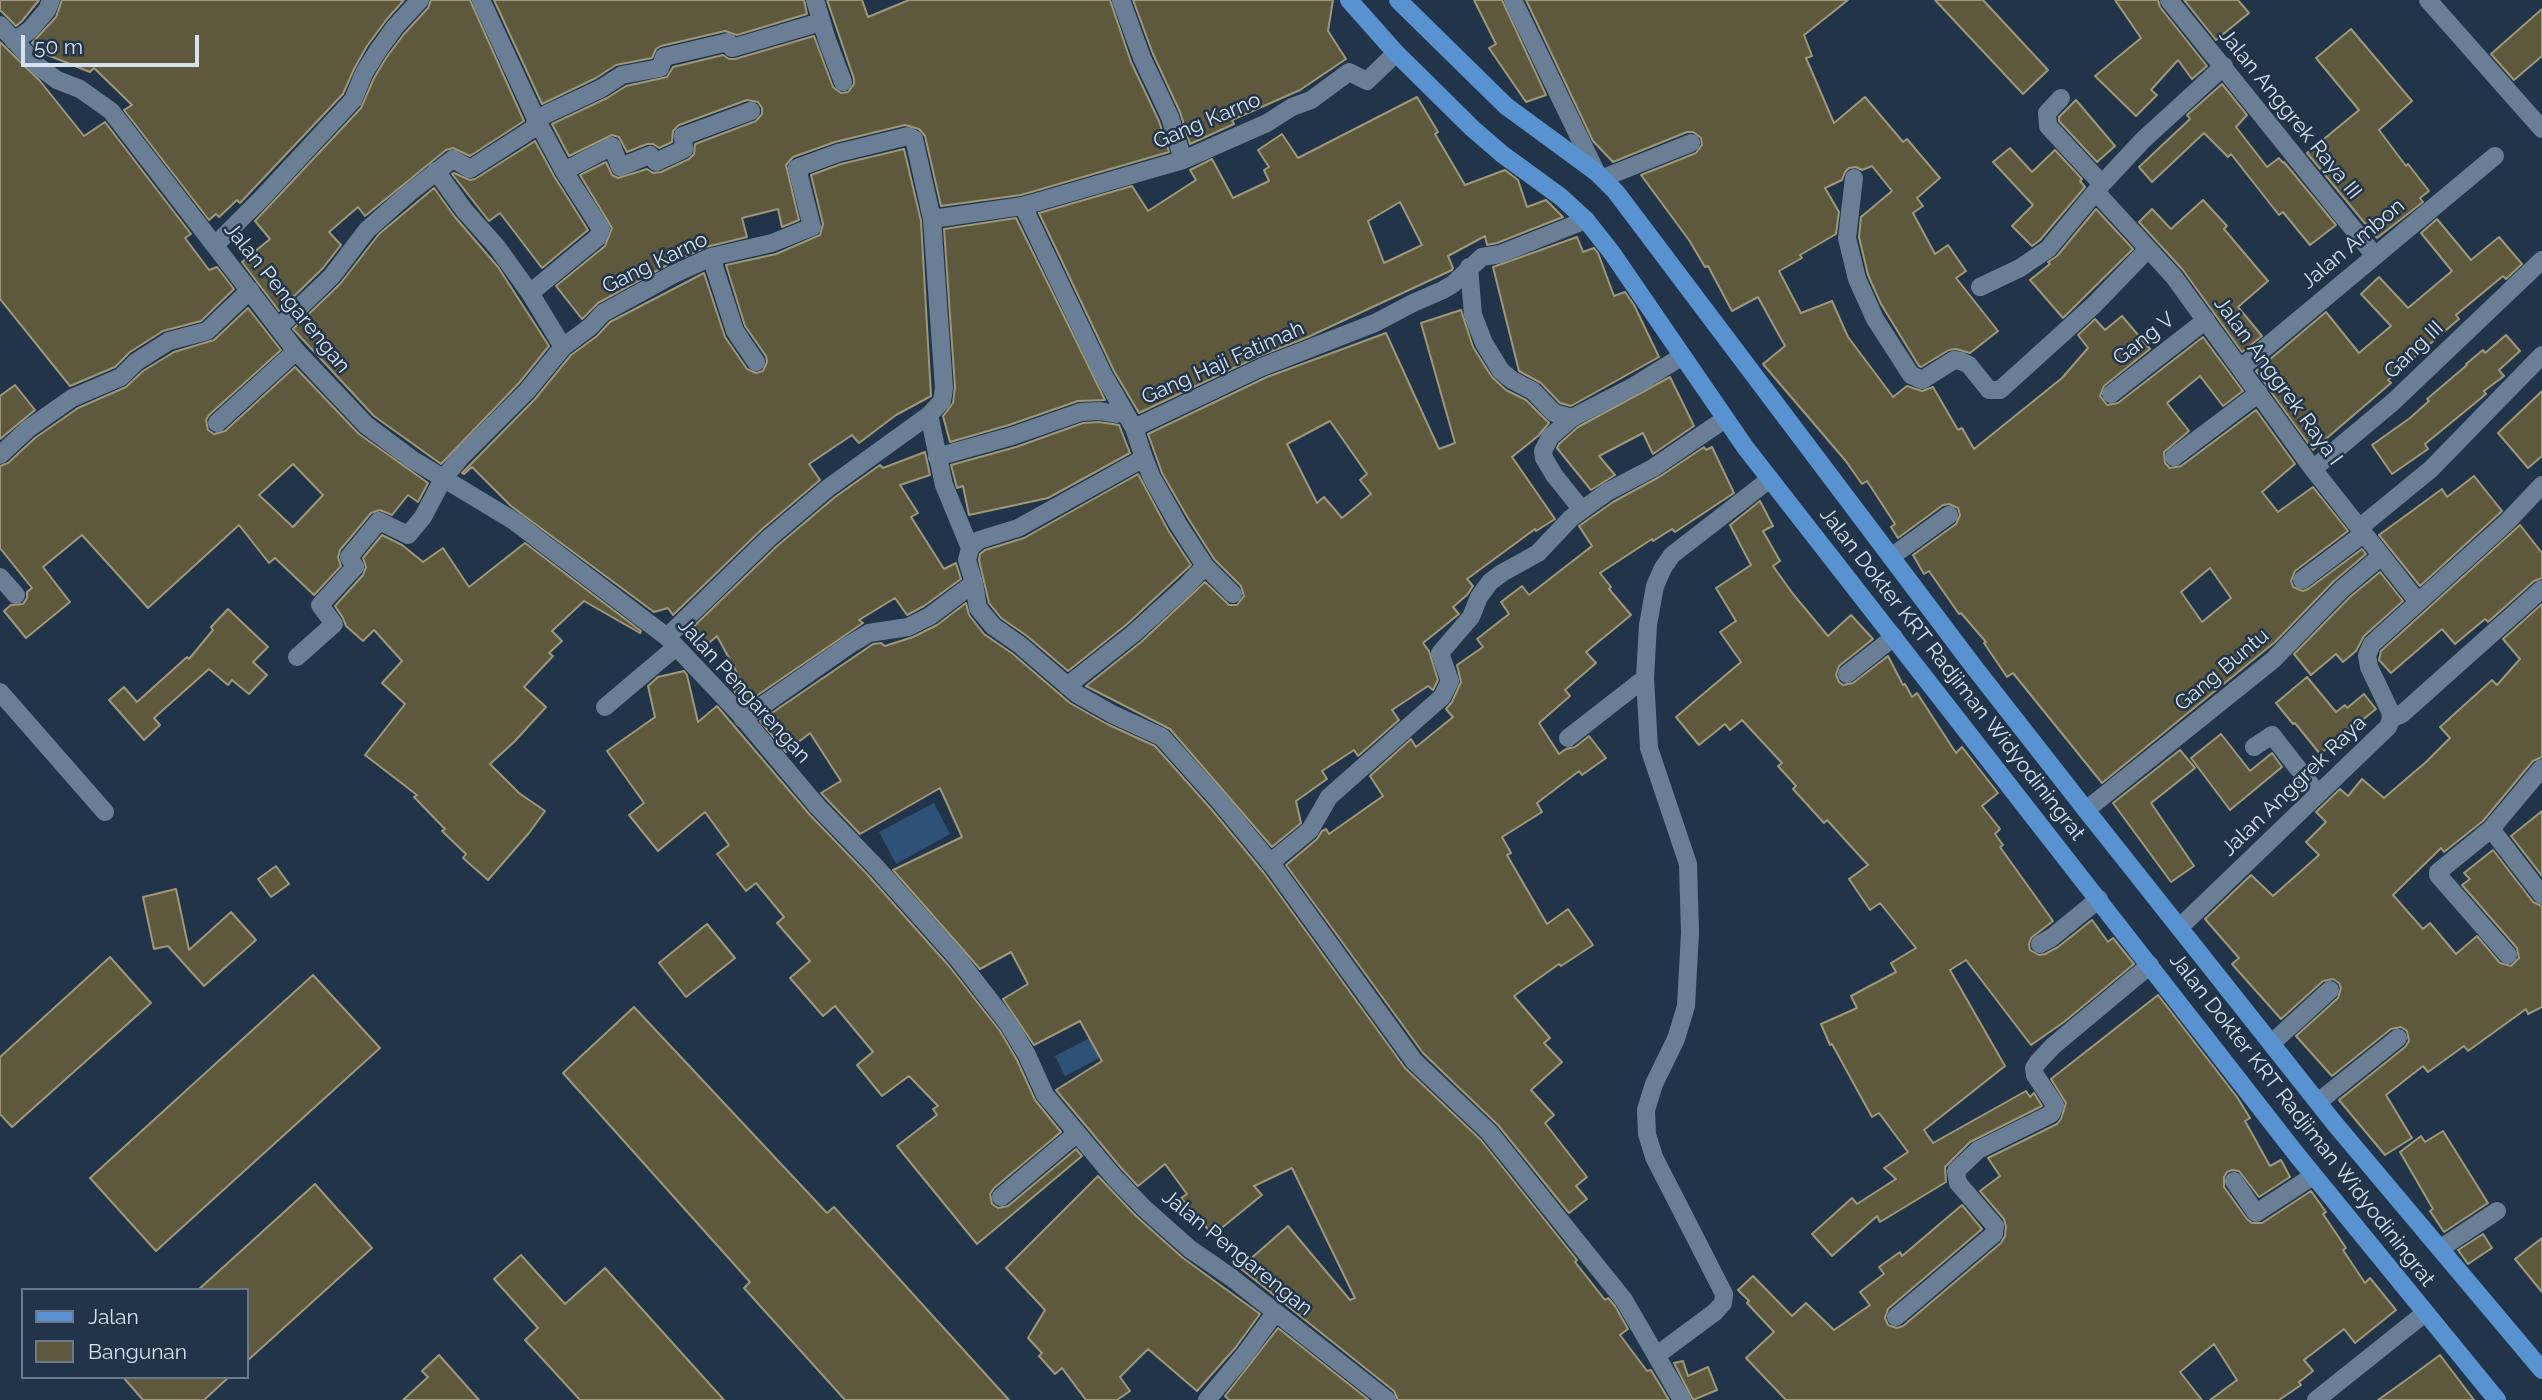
<!DOCTYPE html>
<html>
<head>
<meta charset="utf-8">
<style>
  body { margin:0 }
  #map { position:relative; width:2542px; height:1400px; overflow:hidden; background:#223449; font-family:Raleway,sans-serif }
  canvas { display:block }
  .legend { position:absolute; left:21px; top:1288px; width:228px; height:91px; box-sizing:border-box; background:#223449; border:2px solid #6a798b; margin:0; padding:9px 12px; list-style:none; font-size:21px; color:#d6e1ee }
  .legend li { display:flex; align-items:center; gap:14px; height:35px }
  .legend b { width:35px; border:2px solid #6a798b }
  .scale { position:absolute; left:21px; top:35px; width:178px; height:32px; box-sizing:border-box; border:4px solid #d6e1ee; border-top:0; padding-left:9px; font-size:21px; line-height:24px; white-space:nowrap; color:#d6e1ee; -webkit-text-stroke:5px #223449; paint-order:stroke }
</style>
</head>
<body>
<div id="map">
<canvas width="2542" height="1400"></canvas>
<ul class="legend">
<li><b style="height:9px;background:#5992d0"></b>Jalan</li>
<li><b style="height:19px;background:#5e593d"></b>Bangunan</li>
</ul>
<div class="scale">50 m</div>
</div>
<script>
const context = document.querySelector('canvas').getContext('2d');
context.lineJoin = 'round';
function paint(path, color) { context.fillStyle = color; context.fill(path, 'evenodd'); }
const shape = rows => new Path2D(rows.map(r => 'M' + r).join(''));
function strokePath(path, color, width, dash) { context.strokeStyle = color; context.lineWidth = width; context.lineCap = dash ? 'butt' : 'round'; context.setLineDash(dash || []); context.stroke(path); }
function drawText(font, color, halo, rows, align = 'center') {
  context.font = font + ' Raleway,sans-serif'; context.lineWidth = 5; context.setLineDash([]); context.textBaseline = 'middle'; context.strokeStyle = halo; context.fillStyle = color; for (const [text, x, y, turn = 0] of rows) {
    context.save(); context.translate(x, y); context.rotate((+turn || 0) * Math.PI / 180); context.textAlign = isNaN(turn) ? turn : align; if (halo) context.strokeText(text, 0, 0); context.fillText(text, 0, 0); context.restore();
  }
}
paint(shape([
  [934,803,950,834,896,864,879,832],
  [1105,1030,1115,1050,1065,1076,1055,1056]
]), '#2e5178');
const building = shape([
  [0,0,39,0,22,21,16,26,0,10,0,0],
  [62,0,404,0,387,19,367,46,354,69,343,94,240,203,237,200,219,217,216,214,209,220,124,110,132,105,94,68,90,72,40,52,32,43,56,17,62,0],
  [431,0,470,0,524,121,470,156,453,148,446,150,365,216,358,207,329,232,341,245,323,268,279,311,242,262,270,239,255,221,361,108,374,78,386,58,404,34,428,8,431,0],
  [494,0,804,0,807,14,737,35,725,31,661,46,656,49,652,58,616,65,596,78,542,104,494,0],
  [827,0,862,0,868,17,909,0,1110,0,1131,62,1159,121,1169,152,1021,195,941,206,925,136,919,129,905,125,835,142,793,157,786,165,799,220,782,227,778,209,742,218,747,237,706,247,669,264,598,303,582,319,556,286,605,246,612,228,580,175,606,162,612,175,618,178,647,169,653,173,661,172,689,159,694,154,695,144,756,121,762,114,762,108,758,102,747,100,679,125,673,131,672,142,659,148,653,144,647,144,627,152,619,137,612,135,569,156,552,124,607,98,626,86,667,77,673,67,723,55,729,59,735,59,814,36,833,87,841,93,848,92,854,84,854,79,827,0],
  [1133,0,1333,0,1328,31,1346,59,1300,90,1232,120,1234,124,1190,144,1180,112,1153,54,1133,0],
  [1474,0,1502,0,1546,95,1526,102,1489,48,1496,44,1474,0],
  [1526,0,1848,0,1804,35,1812,56,1806,58,1834,123,1865,97,1903,142,1907,139,1940,178,1917,198,1923,206,1913,213,1935,254,1948,245,1966,271,1956,278,1998,331,1970,353,1956,349,1949,350,1921,367,1919,366,1881,304,1868,275,1859,237,1861,217,1892,191,1872,166,1862,170,1856,167,1849,168,1845,172,1842,180,1825,188,1839,212,1836,234,1800,255,1802,258,1779,271,1801,313,1832,301,1848,337,1893,397,1907,386,1922,391,1933,387,1958,430,1962,428,1974,449,2062,378,2088,348,2078,335,2095,319,2105,330,2122,316,2150,349,2104,386,2100,396,2107,405,2118,403,2203,337,2243,391,2223,406,2200,376,2167,403,2189,431,2164,452,2165,463,2170,468,2181,466,2256,410,2295,464,2262,492,2278,512,2313,487,2348,531,2295,571,2291,581,2293,587,2303,591,2308,589,2362,549,2366,554,2334,581,2275,642,2102,783,2013,673,2007,677,1984,643,1986,642,1961,613,1959,614,1929,571,1924,574,1913,555,1956,524,1960,515,1958,508,1949,504,1943,505,1898,538,1891,527,1895,524,1867,481,1862,484,1845,460,1763,364,1785,346,1758,297,1732,311,1708,266,1705,267,1689,240,1641,175,1696,153,1702,145,1701,138,1693,132,1687,132,1613,162,1593,141,1526,0],
  [2210,568,2231,598,2202,622,2181,592,2210,568],
  [1935,0,1983,0,2048,70,2023,94,1935,0],
  [2115,0,2158,0,2160,7,2207,66,2192,79,2178,60,2151,90,2157,95,2136,116,2095,76,2141,38,2115,0],
  [2184,0,2238,0,2249,13,2216,40,2184,0],
  [2542,9,2542,56,2514,80,2491,54,2542,9],
  [2351,29,2412,101,2379,130,2406,166,2408,164,2429,191,2420,198,2423,202,2377,238,2307,153,2359,110,2316,58,2351,29],
  [0,42,40,81,84,136,105,122,191,234,185,238,209,270,217,267,234,289,201,321,163,331,130,352,115,367,70,386,0,299,0,42],
  [2222,84,2247,115,2236,127,2267,167,2279,158,2283,163,2284,162,2336,225,2310,245,2283,212,2279,215,2231,154,2228,157,2204,133,2152,182,2139,167,2190,119,2187,115,2222,84],
  [1417,97,1438,132,1435,134,1465,185,1505,170,1518,180,1527,207,1546,200,1563,217,1497,243,1487,245,1485,236,1448,256,1453,268,1452,270,1308,337,1257,357,1139,413,1114,371,1039,213,1132,186,1148,211,1196,180,1190,170,1212,159,1233,198,1269,181,1264,170,1269,167,1258,150,1282,134,1298,158,1417,97],
  [1400,202,1422,245,1384,263,1368,221,1400,202],
  [2076,100,2115,146,2097,162,2059,121,2059,117,2076,100],
  [535,141,554,176,588,230,542,268,500,213,489,221,452,174,454,173,470,180,475,179,535,141],
  [2010,148,2032,172,2055,150,2082,179,2080,181,2085,187,2040,240,2032,246,2012,226,2033,205,1993,162,2010,148],
  [904,149,921,221,931,396,896,415,859,443,852,435,809,464,820,480,761,530,673,615,668,608,654,612,511,506,472,467,464,474,462,473,535,399,571,355,597,336,610,322,704,273,725,337,747,369,756,373,763,371,767,362,766,356,745,326,726,265,776,254,820,235,823,224,811,175,841,164,904,149],
  [434,188,455,217,498,267,549,346,519,383,441,464,374,416,293,329,340,284,379,234,434,188],
  [2203,200,2227,226,2224,229,2268,281,2238,307,2262,336,2242,352,2183,270,2139,222,2152,209,2171,229,2203,200],
  [2096,209,2133,249,2063,318,2030,280,2050,264,2048,262,2057,256,2096,209],
  [1016,218,1105,400,1078,401,1009,425,950,442,943,416,953,403,955,387,944,229,1016,218],
  [2437,219,2471,260,2499,237,2522,264,2506,279,2503,276,2456,315,2459,319,2388,380,2391,383,2313,450,2256,371,2326,312,2359,353,2391,326,2361,294,2379,277,2408,308,2452,271,2421,233,2437,219],
  [1577,237,1583,252,1594,248,1598,253,1614,296,1625,292,1634,305,1659,357,1571,406,1560,403,1541,383,1519,371,1493,267,1577,237],
  [248,308,281,350,209,415,206,420,208,430,214,434,225,431,295,367,359,434,428,483,418,502,408,495,392,515,380,510,371,513,340,550,338,557,341,566,314,595,275,558,269,563,239,525,148,608,82,535,43,567,70,602,26,638,4,611,11,605,23,604,27,598,27,592,32,588,0,548,0,466,8,463,35,438,78,408,126,387,143,371,174,352,214,340,248,308],
  [293,464,323,495,293,527,259,495,293,464],
  [1461,310,1473,347,1492,377,1506,390,1526,400,1549,423,1538,436,1512,457,1555,519,1536,531,1535,529,1467,579,1473,586,1467,595,1453,607,1459,614,1423,643,1429,651,1438,680,1433,690,1428,686,1392,710,1399,720,1358,756,1354,750,1322,771,1327,779,1296,801,1301,823,1272,847,1170,729,1086,686,1141,642,1205,582,1229,605,1237,605,1244,596,1241,586,1214,559,1188,518,1162,473,1148,434,1267,377,1386,333,1439,449,1455,443,1421,323,1461,310],
  [1330,421,1367,474,1360,480,1371,494,1342,518,1324,497,1317,503,1287,444,1330,421],
  [2506,335,2520,351,2499,370,2504,376,2484,391,2486,394,2425,444,2428,449,2392,474,2372,445,2410,418,2429,401,2427,399,2467,365,2466,364,2483,350,2485,353,2506,335],
  [1670,377,1694,426,1653,454,1643,433,1599,456,1615,475,1591,490,1557,448,1559,444,1578,427,1670,377],
  [15,385,35,410,0,439,0,396,15,385],
  [2542,391,2542,456,2528,468,2498,433,2542,391],
  [1099,422,1119,425,1130,453,1048,498,969,515,963,486,957,488,951,465,1016,447,1083,423,1099,422],
  [1704,447,1706,450,1712,447,1734,493,1675,532,1672,529,1653,541,1652,539,1600,573,1611,587,1609,589,1631,615,1586,652,1596,663,1565,690,1570,696,1539,723,1559,754,1566,749,1575,747,1589,736,1606,758,1582,775,1579,771,1537,803,1542,812,1502,837,1511,853,1507,855,1547,924,1568,909,1593,945,1561,966,1559,964,1514,996,1550,1038,1544,1043,1562,1062,1531,1090,1554,1115,1545,1123,1587,1177,1576,1186,1587,1199,1569,1213,1498,1125,1423,1053,1286,865,1317,839,1322,831,1326,829,1329,834,1383,796,1370,776,1411,739,1416,747,1453,717,1446,709,1452,702,1461,682,1457,665,1483,647,1477,639,1509,614,1501,602,1522,586,1529,595,1592,546,1579,526,1613,502,1659,477,1704,447],
  [925,452,930,475,900,485,918,513,911,517,944,569,956,563,961,579,924,606,907,615,895,598,859,620,863,623,746,703,734,691,743,684,717,636,702,649,688,632,777,546,835,497,880,465,883,468,925,452],
  [1138,474,1168,530,1191,565,1126,625,1068,671,1027,636,1001,618,989,603,979,560,980,554,985,550,1024,538,1138,474],
  [2474,476,2502,511,2420,586,2379,535,2442,489,2447,497,2474,476],
  [1760,501,1773,526,1763,531,1780,561,1773,566,1793,594,1828,636,1851,615,1873,639,1839,666,1836,675,1839,682,1843,685,1853,683,1888,656,1903,685,1905,684,1912,697,1917,693,1956,753,1962,747,1998,793,1982,806,2000,829,1995,834,2003,845,2000,847,2053,921,2031,938,2029,944,2030,950,2039,955,2045,954,2058,947,2092,920,2108,942,2113,938,2134,964,2064,1022,2031,1045,1966,960,1950,970,2005,1066,1924,1130,1933,1143,2026,1091,2030,1097,2034,1093,2042,1106,1970,1142,1945,1167,1946,1182,1880,1222,1877,1216,1832,1256,1812,1234,1852,1198,1857,1204,1896,1179,1884,1168,1908,1152,1879,1113,1872,1117,1832,1044,1830,1045,1821,1024,1857,1008,1851,996,1896,972,1891,963,1916,948,1880,903,1870,910,1849,879,1868,865,1827,820,1824,823,1793,789,1796,786,1778,766,1782,763,1742,720,1730,730,1725,724,1699,745,1676,717,1741,662,1720,632,1736,621,1716,588,1751,565,1730,525,1760,501],
  [2520,525,2542,553,2542,578,2534,581,2488,622,2485,619,2455,644,2442,629,2391,673,2379,660,2381,651,2520,525],
  [382,535,402,545,423,562,443,548,469,587,525,543,641,631,640,633,584,601,552,631,562,641,549,653,553,656,524,687,546,707,514,742,490,764,519,793,545,811,529,833,488,880,463,858,466,854,442,831,445,829,414,797,417,795,365,755,405,704,382,683,402,661,374,630,363,641,346,626,343,618,335,606,363,575,366,567,363,558,382,535],
  [2380,572,2403,601,2364,636,2356,651,2343,662,2336,654,2311,675,2294,654,2350,597,2380,572],
  [966,603,969,615,984,634,1013,654,1070,703,1107,724,1155,746,1212,810,1264,873,1405,1068,1481,1140,1577,1260,1575,1262,1605,1300,1608,1298,1615,1306,1628,1329,1620,1335,1647,1371,1651,1370,1669,1400,1398,1400,1394,1391,1240,1268,1288,1226,1350,1300,1355,1298,1292,1168,1254,1186,1262,1195,1213,1235,1181,1198,1187,1194,1165,1164,1138,1186,1122,1169,1056,1090,1102,1061,1080,1021,1034,1045,1003,999,1028,984,1011,952,980,969,893,870,962,837,940,788,860,834,821,793,841,781,810,733,786,752,760,721,873,644,881,643,885,646,913,637,937,625,966,603],
  [2542,604,2542,757,2533,761,2483,821,2444,852,2441,848,2393,895,2423,929,2430,923,2456,954,2477,936,2500,963,2511,966,2519,958,2517,948,2462,885,2470,879,2464,873,2493,850,2533,902,2542,906,2542,1007,2528,1014,2526,1009,2468,1051,2464,1046,2428,1072,2423,1066,2386,1095,2412,1138,2385,1155,2339,1100,2405,1047,2409,1041,2407,1031,2401,1027,2391,1029,2332,1076,2296,1036,2338,998,2341,988,2339,983,2333,979,2323,981,2281,1019,2232,964,2239,958,2205,919,2251,875,2273,896,2319,855,2306,842,2326,822,2316,812,2340,789,2348,796,2362,779,2384,798,2426,762,2450,738,2440,727,2492,680,2497,685,2520,659,2503,639,2542,604],
  [228,609,268,647,253,662,267,675,249,694,232,680,228,685,209,669,154,718,160,725,144,740,109,700,124,687,137,702,187,657,189,659,213,630,211,627,228,609],
  [684,671,687,675,698,722,717,706,810,815,867,874,949,966,1000,1031,1017,1060,1035,1100,1061,1132,994,1188,990,1194,992,1204,998,1208,1008,1206,1076,1149,1082,1156,977,1244,897,1146,937,1115,933,1109,938,1106,909,1076,882,1096,857,1065,873,1052,835,1006,823,1016,790,978,810,961,777,923,784,917,756,883,746,891,717,854,729,845,705,812,658,851,629,815,644,803,607,751,655,717,648,686,658,677,684,671],
  [2307,677,2336,712,2345,705,2347,708,2364,694,2376,709,2320,754,2295,723,2293,724,2276,703,2307,677],
  [2221,734,2250,771,2272,753,2282,767,2230,810,2191,758,2221,734],
  [2180,750,2195,768,2151,803,2194,866,2171,882,2113,803,2180,750],
  [2542,811,2542,876,2511,836,2542,811],
  [276,866,289,884,271,897,258,879,276,866],
  [176,889,189,950,231,912,256,940,204,986,168,946,154,949,143,897,176,889],
  [707,924,735,958,686,997,659,963,707,924],
  [110,957,151,1003,12,1127,0,1114,0,1057,110,957],
  [313,975,380,1048,156,1251,90,1178,313,975],
  [2158,995,2237,1097,2250,1118,2245,1121,2270,1166,2281,1160,2290,1177,2259,1197,2239,1171,2232,1170,2227,1172,2224,1177,2224,1187,2247,1219,2252,1223,2262,1223,2311,1191,2326,1212,2323,1214,2346,1248,2343,1250,2365,1283,2370,1278,2396,1310,2355,1343,2344,1329,2304,1360,2313,1371,2299,1382,2301,1385,2279,1400,2210,1400,2237,1380,2214,1344,2180,1372,2202,1400,1786,1400,1746,1358,1774,1332,1747,1303,1749,1301,1738,1290,1753,1276,1792,1316,1806,1303,1834,1330,1870,1305,1860,1292,1884,1274,1879,1267,1900,1252,1902,1256,1962,1205,1982,1229,1888,1309,1885,1318,1888,1325,1897,1328,1903,1326,2001,1243,2005,1236,2006,1227,2004,1219,1980,1191,2000,1176,1988,1158,2057,1124,2061,1119,2066,1103,2051,1079,2158,995],
  [634,1007,827,1213,834,1207,1009,1400,845,1400,744,1288,750,1282,563,1073,634,1007],
  [2443,1131,2488,1203,2444,1232,2430,1211,2433,1209,2400,1152,2421,1136,2425,1142,2443,1131],
  [1098,1176,1136,1216,1183,1258,1260,1314,1236,1347,1197,1391,1148,1349,1120,1377,1130,1391,1117,1400,1086,1400,1062,1368,1055,1374,1039,1356,1042,1353,1028,1338,1045,1310,1006,1268,1098,1176],
  [315,1184,372,1248,247,1361,247,1290,198,1290,315,1184],
  [2483,1234,2492,1248,2468,1264,2458,1250,2483,1234],
  [2542,1238,2542,1292,2515,1259,2542,1238],
  [521,1255,565,1304,605,1268,724,1400,580,1400,525,1340,538,1328,494,1279,521,1255],
  [1278,1328,1369,1400,1229,1400,1225,1396,1278,1328],
  [439,1355,479,1400,403,1400,428,1377,422,1371,439,1355],
  [2440,1355,2474,1400,2378,1400,2413,1375,2440,1355],
  [1683,1361,1688,1376,1708,1367,1717,1390,1693,1400,1674,1363,1683,1361],
  [123,1377,229,1377,204,1400,143,1400,123,1377]
]);
paint(building, '#5e593d');
strokePath(building, '#9d9879', 2);
strokePath(shape([
  [481,0,536,119,564,171,601,229,598,237,530,293],
  [815,0,827,40,843,82],
  [1121,0,1142,58,1170,117,1183,160],
  [1513,0,1596,172],
  [2169,0,2375,256],
  [2428,0,2542,129],
  [0,25,38,66,57,80,80,89,111,111,296,351,366,425,413,460,514,521,667,637,739,713,818,807,875,866,958,959,1009,1025,1027,1055,1045,1095,1114,1177,1144,1208,1190,1249,1232,1278,1387,1400],
  [14,41,30,30,47,10,51,0],
  [2061,98,2047,113,2048,126,2102,184],
  [436,171,464,210,497,247,530,293,563,347],
  [564,171,612,146,620,167,650,155,656,162,684,149,683,136,751,111],
  [1603,178,1691,143],
  [1854,178,1847,238,1857,279,1875,319,1911,375,1922,380,1954,360,1961,361,1969,365,1989,390,2000,390,2094,305,2148,249],
  [2096,192,2174,277,2313,469,2418,602],
  [932,219,1023,206,1183,160,1267,123,1292,107,1311,100,1349,72,1367,81,1396,53],
  [215,245,262,198,353,100,364,73,377,52,395,27,420,0],
  [711,257,735,331,756,362],
  [1469,267,1473,315,1484,343,1501,371,1512,380,1533,391,1554,413,1572,418],
  [1980,287,2020,268,2048,249,2102,184,2143,140,2224,66],
  [278,328,332,276,367,230,409,193,453,159,470,169,534,128,536,119,602,88,622,75,660,68,664,57,728,42,732,48,821,22],
  [2241,368,2495,156],
  [2111,394,2206,320],
  [929,415,944,485,970,548],
  [217,423,296,351],
  [1134,428,1262,367,1375,323,1413,303,1443,290,1453,284,1482,257,1500,254,1586,220],
  [0,455,28,429,72,398,121,377,136,362,169,341,207,331,250,290],
  [937,457,1012,436,1081,412,1100,411,1116,414,1125,412],
  [2174,457,2259,393],
  [1144,458,1152,478,1178,524,1205,566,1233,594],
  [2313,469,2393,402,2542,260],
  [1582,510,1554,475,1544,458,1543,451,1550,437,1572,418,1634,386,1681,357],
  [2359,528,2431,469,2542,355],
  [1891,557,1949,515],
  [0,577,16,595],
  [2302,580,2363,534],
  [974,583,978,608,993,626,1020,645,1077,694,1112,714,1162,737,1221,803,1273,866,1414,1061,1489,1132,1624,1300,1682,1400],
  [297,657,334,624,320,605,355,567,349,557,379,521,408,535,423,517,443,479,460,458,527,391,563,347,590,327,603,313,674,274,711,257,772,243,812,227,797,168,838,153,908,136,914,139,932,219,944,388,942,401,929,415,828,488,769,538,667,637],
  [1847,674,1894,637],
  [1067,686,1133,634,1186,586,1205,566],
  [0,692,105,812],
  [605,707,676,647],
  [743,719,849,645,869,633,908,627,930,616,974,583,967,560,970,548,979,540,1018,528,1144,458,1134,428,1104,376,1023,206],
  [2391,719,2402,714,2542,589],
  [1568,738,1645,678],
  [2254,747,2272,735,2318,794],
  [2086,810,2273,660,2342,589,2380,557],
  [2491,829,2542,895],
  [1270,863,1310,830,1329,797,1442,697,1450,681,1440,653,1471,617,1479,597,1490,582,1502,573,1538,553,1571,518,1607,492,1653,468,1725,419],
  [2181,926,2388,727,2391,719,2390,711,2369,667,2367,655,2372,644,2507,522,2542,485],
  [2040,944,2051,938,2099,899],
  [2508,955,2438,875,2438,872,2491,829,2542,768],
  [2273,1042,2330,990],
  [2318,1102,2398,1038],
  [2234,1181,2256,1213,2313,1176],
  [1001,1197,1076,1134],
  [2441,1248,2497,1211],
  [1896,1317,1994,1234,1995,1226,1958,1183,1956,1171,1978,1150,2051,1114,2055,1105,2035,1075,2034,1068,2038,1062,2053,1046,2150,965],
  [1657,1355,1715,1312,1723,1303,1724,1294,1654,1157,1647,1134,1646,1110,1654,1084,1676,1039,1686,1006,1690,933,1688,864,1649,748,1645,678,1648,625,1655,586,1663,568,1672,555,1770,479],
  [1207,1400,1245,1354,1275,1313],
  [2316,1400,2425,1313]
]), '#6a7f96', 18);
strokePath(shape([
  [1349,0,1396,53,1472,128,1502,154,1561,197,1586,220,1612,253,1745,447,2297,1155,2497,1400],
  [1398,0,1506,106,1596,172,1616,192,1974,667,2086,810,2335,1124,2542,1370]
]), '#5992d0', 18);
drawText('21px', '#d6e1ee', '#223449', [
  ["Jalan Anggrek Raya III",2290,114,51],
  ["Gang Karno",1207,121,-23],
  ["Jalan Ambon",2353,244,-40],
  ["Gang Karno",655,263,-26],
  ["Jalan Pengarengan",287,298,51],
  ["Gang V",2144,339,-38],
  ["Gang III",2414,350,-44],
  ["Gang Haji Fatimah",1223,363,-24],
  ["Jalan Anggrek Raya I",2278,381,54],
  ["Gang Buntu",2222,670,-40],
  ["Jalan Dokter KRT Radjiman Widyodiningrat",1952,674,52],
  ["Jalan Pengarengan",744,691,48],
  ["Jalan Anggrek Raya",2294,786,-44],
  ["Jalan Dokter KRT Radjiman Widyodiningrat",2302,1120,52],
  ["Jalan Pengarengan",1237,1253,39]
]);
</script>
</body>
</html>
